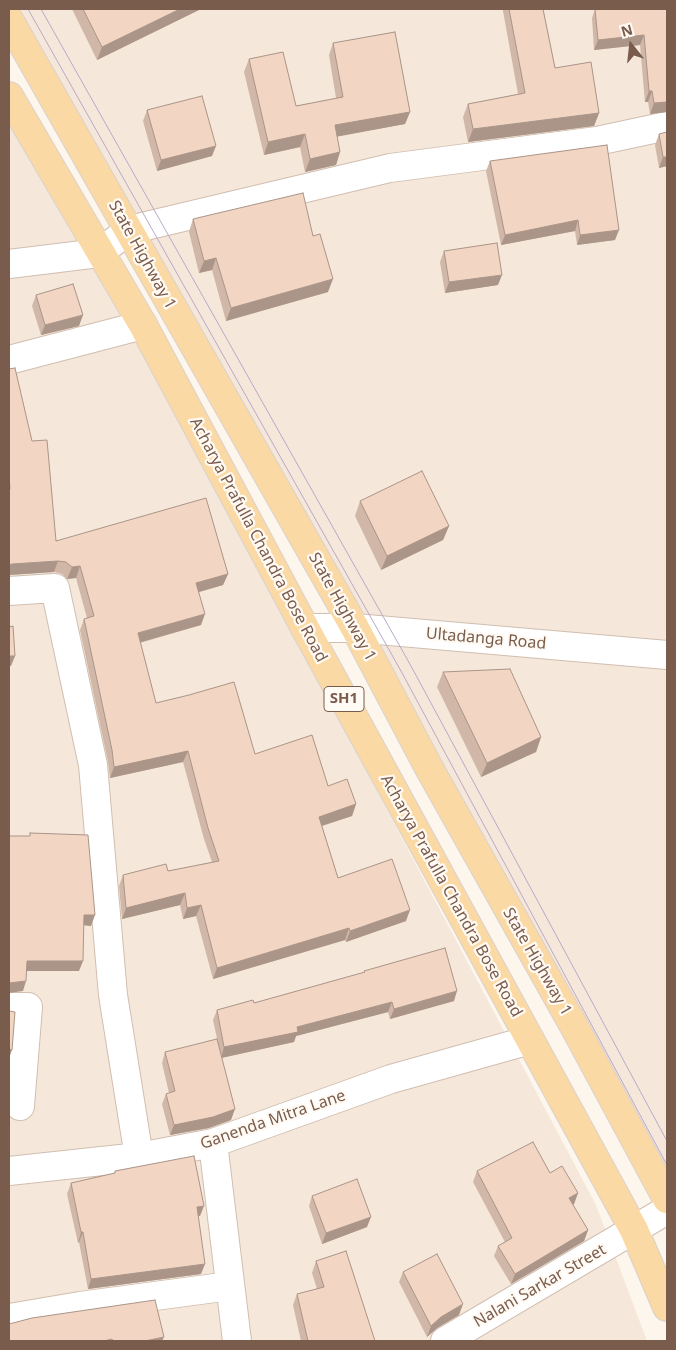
<!DOCTYPE html>
<html>
<head>
<meta charset="utf-8">
<style>
  body { margin:0 }
  #map { position:relative; width:676px; height:1350px; overflow:hidden; background:#fdf6ec; font-family:"Noto Sans",sans-serif }
  canvas { display:block }
  .frame { position:absolute; inset:0; border:10px solid #7a5c4d; pointer-events:none }
  .north { position:absolute; left:606px; top:20px; width:50px; height:50px; -webkit-text-stroke:4px #fffaf3; paint-order:stroke; rotate:344deg; font-size:14px; font-weight:700; line-height:20px; text-align:center; color:#7a5c4d }
  .north::after { content:''; display:block; margin:auto; width:18px; height:22px; background:#7a5c4d; clip-path:polygon(50% 0,100% 100%,50% 72%,0 100%) }
</style>
</head>
<body>
<div id="map">
<canvas width="676" height="1350"></canvas>
<div class="frame"></div>
<div class="north">N</div>
</div>
<script>
const context = document.querySelector('canvas').getContext('2d');
context.lineJoin = 'round';
function paint(path, color) { context.fillStyle = color; context.fill(path, 'evenodd'); }
const shape = rows => new Path2D(rows.map(r => 'M' + r).join(''));
function strokePath(path, color, width, dash) { context.strokeStyle = color; context.lineWidth = width; context.lineCap = dash ? 'butt' : 'round'; context.setLineDash(dash || []); context.stroke(path); }
function drawText(font, color, halo, rows, align = 'center') {
  context.font = font + ' "Noto Sans",sans-serif'; context.lineWidth = 4.5; context.setLineDash([]); context.textBaseline = 'middle'; context.strokeStyle = halo; context.fillStyle = color; for (const [text, x, y, turn = 0] of rows) {
    context.save(); context.translate(x, y); context.rotate((+turn || 0) * Math.PI / 180); context.textAlign = isNaN(turn) ? turn : align; if (halo) context.strokeText(text, 0, 0); context.fillText(text, 0, 0); context.restore();
  }
}
paint(shape([
  [17,9,667,9,667,1212,499,879],
  [9,95,596,1205,647,1341,9,1341]
]), '#f5e8da');
const minor = shape([
  [9,264,99,253,129,230,390,168,597,141,667,126],
  [9,360,143,325],
  [9,591,55,588,93,765,113,995,139,1157],
  [305,628,355,628,667,655],
  [9,1007,28,1007,20,1106],
  [213,1143,237,1341],
  [9,1171,139,1157,213,1143,391,1079,530,1040],
  [9,1318,80,1306,230,1286],
  [445,1341,667,1210]
]);
const primary = shape([
  [9,20,355,628,429,768,575,1028,667,1199],
  [9,96,143,325,305,628,634,1230,667,1307]
]);
strokePath(minor, '#d1beb0', 30);
strokePath(primary, '#dad1cd', 30);
strokePath(minor, '#fff', 28);
strokePath(primary, '#fbd9a5', 28);
strokePath(shape([
  [28,9,401,671,667,1165],
  [41,9,411,666,667,1141]
]), '#b9a8c9', 1);
paint(shape([
  [72,9,201,9,97,60],
  [503,9,543,9,555,68,599,113,594,126,468,142,463,117,468,104,518,94,503,11],
  [595,9,667,9,667,112,650,114,648,102,645,102,640,45,594,50,592,18],
  [333,43,410,112,405,124,337,136,340,152,336,165,305,172,300,147,264,155,244,72,249,59,296,106,336,98,329,55],
  [147,110,212,156,157,171,143,121],
  [659,134,667,166,659,168,655,145],
  [490,161,615,240,577,245,575,231,501,245,486,171],
  [193,219,313,236,328,292,226,321,212,270,199,273,189,232],
  [444,251,498,285,445,293,440,262],
  [36,295,79,326,41,335,32,306],
  [9,369,56,541,228,574,223,585,199,592,201,625,140,643,156,703,255,754,328,786,356,804,352,816,322,826,338,878,406,921,346,942,345,940,213,979,196,916,183,919,180,905,122,919,119,886,123,875,168,871,212,862,204,839,183,762,110,778,108,762,80,630,84,619,87,618,76,578,67,579,62,574,54,572,9,575],
  [360,501,449,526,443,540,381,570,355,516],
  [443,672,541,737,536,752,481,777,437,687],
  [364,971,454,1001,390,1019,388,1012,296,1036,294,1042,221,1058,231,1120,209,1128,170,1135,162,1104,166,1094,169,1093,162,1063,165,1052,218,1043,213,1020,217,1010,254,1003,364,973],
  [115,1171,200,1216,198,1216,201,1274,88,1289,79,1242,78,1243,67,1194,71,1183,114,1174],
  [477,1171,550,1173,578,1193,574,1204,573,1205,588,1230,584,1241,511,1284,494,1256,498,1246,505,1242,473,1182],
  [312,1196,367,1227,322,1244,309,1206],
  [316,1261,375,1341,301,1341,293,1305,297,1294,317,1289,312,1273],
  [403,1272,459,1315,437,1328,427,1337,399,1282]
]), '#d1b7a8');
paint(shape([
  [180,9,201,9,97,60,102,47],
  [644,35,640,45,594,50,598,40],
  [649,91,652,91,648,102,645,102],
  [667,102,667,112,650,114,654,103],
  [410,112,405,124,330,138,335,125],
  [599,113,594,126,468,142,473,129],
  [305,134,300,147,264,155,268,142],
  [216,146,212,156,157,171,161,160],
  [340,152,336,165,305,172,310,159],
  [663,157,667,157,667,166,659,168],
  [578,220,575,231,501,245,505,235],
  [619,230,615,240,577,245,580,235],
  [216,258,212,270,199,273,204,261],
  [502,275,498,285,445,293,449,282],
  [333,279,328,292,226,321,231,308],
  [83,315,79,326,41,335,45,325],
  [449,526,443,540,381,570,387,556],
  [58,561,54,572,9,575,9,565,12,564],
  [80,566,76,578,67,579,72,567],
  [228,574,223,585,192,594,196,583],
  [205,614,201,625,134,644,138,633],
  [9,656,15,656,11,666,9,666],
  [541,737,536,752,481,777,487,763],
  [188,751,183,762,110,778,114,767],
  [356,804,352,816,315,828,319,817],
  [185,893,180,905,122,919,126,908],
  [201,905,196,916,183,919,187,908],
  [410,910,406,921,346,942,350,931],
  [84,915,95,915,91,926,80,925],
  [349,928,345,940,213,979,217,968],
  [27,961,83,961,79,971,23,971],
  [26,981,23,991,9,993,9,983],
  [457,991,454,1001,390,1019,394,1009],
  [392,1002,388,1012,296,1036,294,1042,221,1058,224,1047,297,1027],
  [9,1049,12,1050,9,1058],
  [235,1109,231,1120,209,1128,170,1135,174,1125],
  [578,1193,574,1204,565,1209,569,1198],
  [204,1206,200,1216,193,1217,197,1207],
  [371,1217,367,1227,322,1244,326,1233],
  [588,1230,584,1241,511,1284,515,1274],
  [81,1232,83,1232,79,1242,78,1243],
  [205,1264,201,1274,88,1289,91,1279],
  [463,1304,459,1315,437,1328,427,1337,431,1326,441,1317],
  [164,1337,162,1341,145,1341]
]), '#aa9588');
const building = shape([
  [83,9,180,9,102,47,83,9],
  [509,9,543,9,555,68,591,62,599,113,473,129,468,104,525,93,509,9],
  [595,9,667,9,667,102,654,103,652,91,649,91,644,35,598,40,595,9],
  [395,32,410,112,335,125,340,152,310,159,305,134,268,142,249,59,283,52,296,106,343,97,333,43,395,32],
  [202,96,216,146,161,160,147,110,202,96],
  [667,132,667,157,663,157,659,134,667,132],
  [607,145,619,230,580,235,578,220,505,235,490,161,607,145],
  [303,193,313,236,320,234,333,279,231,308,216,258,204,261,193,219,303,193],
  [497,243,502,275,449,282,444,251,497,243],
  [73,284,83,315,45,325,36,295,73,284],
  [15,368,32,441,47,440,56,541,206,498,228,574,196,583,205,614,138,633,156,703,189,695,234,682,255,754,312,735,328,786,347,779,356,804,319,817,338,878,392,859,410,910,350,931,349,928,217,968,201,905,187,908,185,893,126,908,123,875,166,864,168,871,219,861,208,828,188,751,114,767,112,750,84,619,94,616,80,566,72,567,66,562,58,561,12,564,9,565,9,489,10,489,9,476,9,369,15,368],
  [422,471,449,526,387,556,360,501,422,471],
  [9,612,9,627,13,626,15,656,9,656,9,612],
  [510,669,541,737,487,763,443,672,510,669],
  [30,833,88,835,95,915,84,915,83,961,27,961,26,981,9,983,9,836,30,836,30,833],
  [445,948,457,991,394,1009,392,1002,297,1027,298,1032,224,1047,217,1010,253,1000,254,1003,365,972,364,971,445,948],
  [9,1011,15,1012,12,1050,9,1049,9,1011],
  [217,1039,235,1109,213,1117,174,1125,166,1094,175,1091,165,1052,217,1039],
  [533,1142,550,1173,562,1166,578,1193,569,1198,588,1230,515,1274,498,1246,512,1238,477,1171,533,1142],
  [194,1156,204,1206,197,1207,205,1264,91,1279,83,1232,81,1232,71,1183,115,1173,115,1171,194,1156],
  [357,1179,371,1217,326,1233,312,1196,357,1179],
  [346,1251,375,1341,308,1341,297,1294,324,1287,316,1261,346,1251],
  [437,1254,463,1304,441,1317,431,1326,403,1272,437,1254],
  [155,1300,164,1337,145,1341,113,1341,112,1339,104,1341,9,1341,9,1324,32,1318,155,1300]
]);
paint(building, '#f3d5c3');
strokePath(building, '#aa9588', 1);
for (const [x, y, w] of [
  [344,699,40]
]) { const box = new Path2D(); box.roundRect(x - w / 2, y - 12.5, w, 25, 4); context.fillStyle = '#fffaf3'; context.fill(box); strokePath(box, '#7a5c4d', 1); }
drawText('bold 15px', '#7a5c4d', null, [
  ["SH1",344,699]
]);
drawText('16px', '#7a5c4d', '#fffaf3', [
  ["State Highway 1",142,255,61],
  ["Acharya Prafulla Chandra Bose Road",258,540,62],
  ["State Highway 1",342,607,61],
  ["Ultadanga Road",486,639,5],
  ["Acharya Prafulla Chandra Bose Road",451,896,61],
  ["State Highway 1",537,962,60],
  ["Ganenda Mitra Lane",273,1120,-19],
  ["Nalani Sarkar Street",540,1286,-30]
]);
</script>
</body>
</html>
